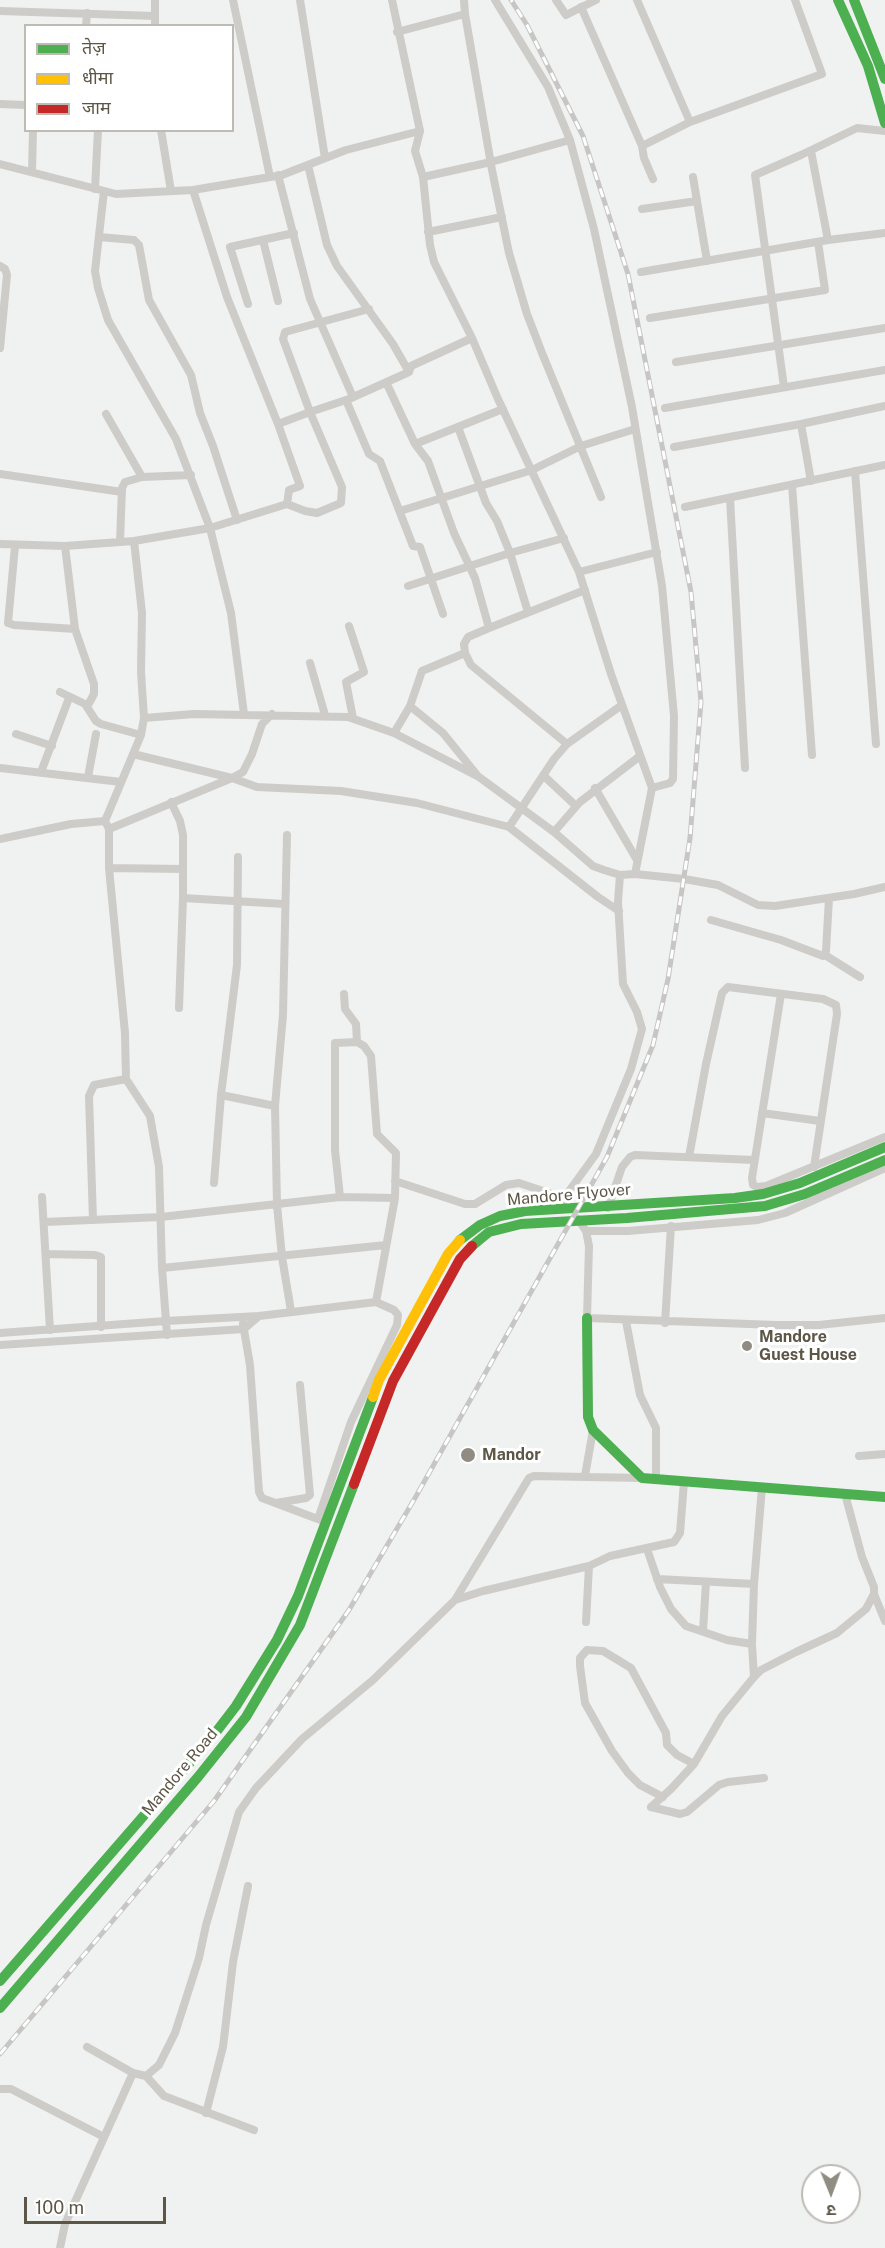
<!DOCTYPE html>
<html>
<head>
<meta charset="utf-8">
<style>
  body { margin:0 }
  #map { position:relative; width:885px; height:2248px; overflow:hidden; background:#f0f1f1; font-family:"Public Sans","Noto Sans Devanagari",sans-serif }
  canvas { display:block }
  .legend { position:absolute; left:24px; top:24px; width:210px; height:108px; box-sizing:border-box; background:#fff; border:2px solid #bebbb5; margin:0; padding:8px 10px; list-style:none; font-size:18px; color:#5d5647 }
  .legend li { display:flex; align-items:center; gap:12px; height:30px }
  .legend b { width:30px; border:2px solid #bebbb5 }
  .north { position:absolute; left:801px; top:2164px; width:60px; height:60px; box-sizing:border-box; background:#fff; border:2px solid #bebbb5; border-radius:50%; rotate:179deg; font-size:16px; font-weight:700; line-height:24px; text-align:center; color:#5d5647 }
  .north::after { content:''; display:block; margin:auto; width:21px; height:27px; background:#908c82; clip-path:polygon(50% 0,100% 100%,50% 72%,0 100%) }
  .scale { position:absolute; left:24px; top:2197px; width:142px; height:27px; box-sizing:border-box; border:3px solid #5d5647; border-top:0; padding-left:8px; font-size:18px; line-height:21px; white-space:nowrap; color:#5d5647; -webkit-text-stroke:4px #fff; paint-order:stroke }
</style>
</head>
<body>
<div id="map">
<canvas width="885" height="2248"></canvas>
<ul class="legend">
<li><b style="height:8px;background:#4caf50"></b>तेज़</li>
<li><b style="height:8px;background:#ffc107"></b>धीमा</li>
<li><b style="height:8px;background:#c62828"></b>जाम</li>
</ul>
<div class="north">उ</div>
<div class="scale">100 m</div>
</div>
<script>
const context = document.querySelector('canvas').getContext('2d');
context.lineJoin = 'round';
const shape = rows => new Path2D(rows.map(r => 'M' + r).join(''));
function strokePath(path, color, width, dash) { context.strokeStyle = color; context.lineWidth = width; context.lineCap = dash ? 'butt' : 'round'; context.setLineDash(dash || []); context.stroke(path); }
function drawText(font, color, halo, rows, align = 'center') {
  context.font = font + ' "Public Sans",sans-serif'; context.lineWidth = 6; context.setLineDash([]); context.textBaseline = 'middle'; context.strokeStyle = halo; context.fillStyle = color; for (const [text, x, y, turn = 0] of rows) {
    context.save(); context.translate(x, y); context.rotate((+turn || 0) * Math.PI / 180); context.textAlign = isNaN(turn) ? turn : align; if (halo) context.strokeText(text, 0, 0); context.fillText(text, 0, 0); context.restore();
  }
}
strokePath(shape([
  [233,0,270,177],
  [300,0,325,158],
  [495,0,548,87,570,140,594,229,632,407,662,586,674,716,673,779,670,783,652,788],
  [556,0,566,15,596,0],
  [637,0,690,122,822,74,795,0],
  [581,7,642,146,690,122],
  [0,11,155,16],
  [465,14,492,170,509,253,527,314,542,353,601,497],
  [86,26,87,13],
  [155,26,155,0],
  [397,32,465,14,464,0],
  [0,104,26,105],
  [161,130,171,191],
  [420,131,415,151,423,177,430,245,434,262,472,338,498,399,579,572,611,674,652,788,635,874],
  [642,146,644,158,653,179],
  [811,151,828,240],
  [0,164,116,194,193,190,282,175,346,150,420,131,392,0],
  [308,165,327,245,337,266,393,344,409,372],
  [32,172,33,130],
  [278,175,310,299,353,397],
  [423,177,491,162,570,140],
  [693,177,707,261],
  [95,189,98,130],
  [193,190,227,297,278,424,310,412,283,339,285,332,369,309],
  [642,209,697,201],
  [428,232,502,217],
  [99,237,134,240,139,245,149,300,191,375,200,413,213,446,237,520],
  [263,240,278,301],
  [0,266,5,269,7,275,0,348],
  [641,272,828,240,885,233],
  [248,304,230,247,294,233],
  [650,318,825,290,818,242],
  [676,362,885,328],
  [386,382,415,444,428,461,454,533,475,578,489,628],
  [784,387,755,175,801,155,857,128,885,131],
  [346,400,369,454,380,461,413,546,420,547,443,614],
  [665,408,885,370],
  [106,414,142,477],
  [278,424,300,486,289,490,287,504],
  [801,424,811,481],
  [458,427,486,503,497,521,510,553,528,612],
  [415,444,503,409],
  [674,447,801,424,885,406],
  [855,471,876,744],
  [0,474,122,492],
  [792,485,812,755],
  [730,498,745,768],
  [685,507,885,465],
  [400,511,532,470,581,446,635,429],
  [134,541,142,613,141,672,144,718],
  [120,542,122,488,125,482,142,477,191,475],
  [0,544,65,546,134,541,210,528,176,439,108,320,98,288,95,271,104,191],
  [15,546,8,623,14,625,75,629],
  [65,546,75,629,94,684,94,694,87,707],
  [579,572,657,552],
  [408,586,510,553,564,538],
  [349,626,364,672,346,682,353,718],
  [310,663,325,715],
  [60,692,85,704,96,721,101,724,141,735],
  [410,706,443,733,477,775],
  [244,714,231,613,210,528,287,504,305,511,317,513,341,503,342,487,310,412,349,399,409,372,411,366,472,338],
  [394,733,410,706,422,671,465,653],
  [16,734,52,746],
  [567,744,471,665,465,653,464,644,468,637,489,628,585,590],
  [133,754,232,778,257,787,341,791,417,803,509,827,598,897,619,911],
  [0,768,121,782],
  [41,772,69,698],
  [544,776,576,806],
  [88,777,96,734],
  [595,788,637,860],
  [171,802,180,821,183,835,183,898,284,904],
  [105,821,141,735,144,718,194,714,348,717,394,733,479,777,554,832,593,866,604,870,620,875,635,874,684,879,718,885,758,905,775,906,854,894,885,887],
  [509,827,554,759,567,744,622,705],
  [109,829,232,778,243,772,252,754,262,724,272,714],
  [554,832,580,802,640,756],
  [287,835,283,1015,275,1106,277,1205,282,1257,291,1311],
  [0,839,71,824,105,821,109,829,109,868,125,1033,126,1079,150,1116,159,1167,162,1268,167,1335],
  [238,857,237,965,221,1095,275,1106],
  [109,868,183,869],
  [711,920,781,940,823,956,826,951,829,898],
  [825,955,860,977],
  [344,994,345,1009,356,1024,357,1042],
  [781,994,752,1178,753,1185,757,1187,766,1186,885,1137],
  [179,1008,183,898],
  [762,1113,820,1121],
  [689,1157,706,1064,722,993,728,987,823,999,836,1005,837,1014,814,1167],
  [395,1181,465,1204,475,1204,506,1185,519,1183,564,1198],
  [214,1183,221,1095],
  [42,1197,50,1330],
  [608,1208,622,1167,630,1157,635,1155,754,1160],
  [571,1209,564,1198,596,1154,631,1069,642,1029,637,1012,623,984,618,902,620,875],
  [578,1219,586,1231,589,1246,587,1318,776,1325,819,1325,885,1318],
  [93,1220,89,1096,94,1085,126,1079],
  [44,1222,161,1217,340,1197],
  [586,1231,628,1231,758,1220,785,1213,885,1168],
  [46,1254,95,1255,101,1257,101,1327],
  [162,1268,386,1245],
  [376,1302,395,1198,396,1153,377,1134,371,1056,364,1046,357,1042,335,1043,335,1150,340,1197,395,1198],
  [626,1321,640,1395,656,1428,656,1479],
  [665,1323,671,1226],
  [243,1324,250,1365,259,1492,262,1498,323,1521],
  [0,1333,166,1321,259,1316,376,1302,394,1310,398,1315,397,1325,351,1422,318,1519],
  [0,1345,244,1329,259,1316],
  [859,1456,885,1454],
  [585,1476,593,1430],
  [276,1503,306,1498,310,1495,300,1385],
  [647,1549,660,1587,671,1609,686,1626,727,1640,752,1644],
  [657,1579,754,1584],
  [874,1594,885,1621],
  [455,1600,483,1591,589,1566,610,1556,674,1542,680,1533,684,1482],
  [586,1622,589,1566],
  [703,1631,706,1582],
  [754,1677,752,1644,754,1584,762,1487],
  [663,1797,640,1785,628,1773,612,1751,585,1703,580,1666,580,1658,587,1650,603,1651,631,1668,666,1733,667,1745,677,1755,694,1764],
  [651,1807,671,1789,694,1764,722,1716,754,1677,761,1670,796,1652,837,1633,866,1609,874,1594,874,1587,862,1557,845,1494],
  [651,1807,680,1814,687,1812,719,1785,728,1782,764,1778],
  [87,2047,133,2073],
  [146,2076,164,2096,254,2130],
  [0,2089,11,2089,104,2137],
  [206,2113,223,2047,233,1962,248,1886],
  [60,2248,65,2224,133,2073,146,2076,159,2065,175,2033,199,1958,206,1925,239,1812,256,1788,302,1739,373,1680,455,1600,529,1478,534,1476,642,1478]
]), '#cdccc8', 8);
strokePath(shape([
  [838,0,868,66,885,123],
  [854,0,885,79],
  [460,1240,480,1225,500,1216,525,1211,735,1198,763,1194,800,1183,885,1147],
  [472,1246,489,1232,521,1224,627,1218,765,1206,805,1194,885,1160],
  [587,1318,588,1417,593,1430,642,1478,885,1497],
  [0,1981,213,1736,236,1706,277,1640,298,1596,373,1397],
  [0,2008,198,1777,246,1717,300,1625,354,1484]
]), '#4caf50', 10);
strokePath(shape([
  [373,1397,379,1380,448,1254,460,1240]
]), '#ffc107', 10);
strokePath(shape([
  [354,1484,393,1381,460,1259,472,1246]
]), '#c62828', 10);
const rail = shape([
  [0,2054,214,1801,349,1610,415,1498,607,1157,653,1045,668,979,690,838,701,702,691,592,628,274,583,136,527,25,511,0]
]);
strokePath(rail, '#c7c6c4', 5);
strokePath(rail, '#fff', 3, [9]);
for (const [x, y, r, color] of [
  [747,1346,6,"#908c82"],
  [468,1455,8,"#908c82"]
]) { const dot = new Path2D(); dot.arc(x, y, r, 0, 2 * Math.PI); context.fillStyle = color; context.fill(dot); strokePath(dot, '#fff', 2); }
drawText('16px', '#5d5647', '#fff', [
  ["Mandore Flyover",569,1195,-5],
  ["Mandore Road",180,1772,-50]
]);
drawText('bold 16px', '#5d5647', '#fff', [
  ["Mandore",759,1337],
  ["Guest House",759,1355],
  ["Mandor",482,1455]
], 'left');
</script>
</body>
</html>
